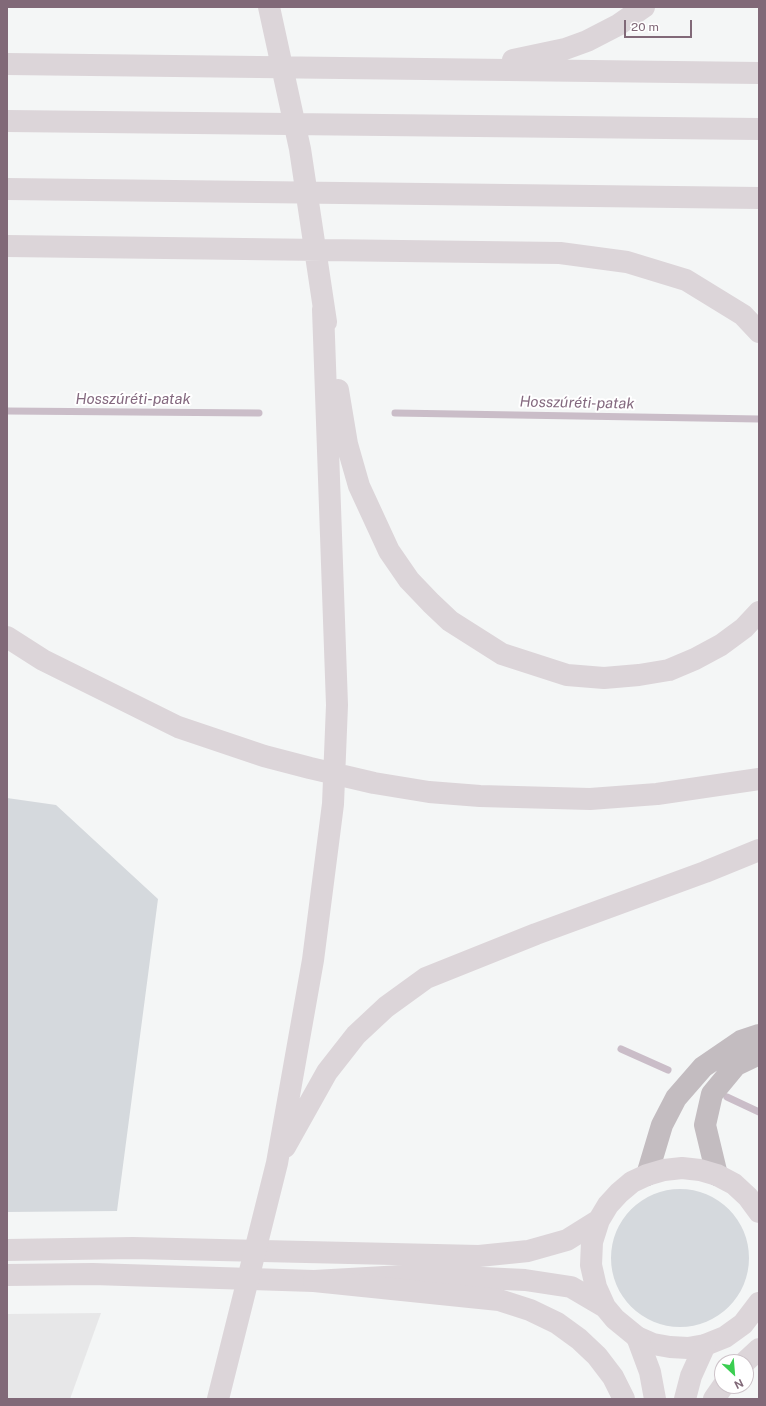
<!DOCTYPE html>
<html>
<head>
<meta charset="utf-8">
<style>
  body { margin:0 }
  #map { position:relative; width:766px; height:1406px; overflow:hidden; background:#f4f6f6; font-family:"Public Sans",sans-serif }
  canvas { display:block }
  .frame { position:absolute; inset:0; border:8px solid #816978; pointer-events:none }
  .north { position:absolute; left:714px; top:1354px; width:40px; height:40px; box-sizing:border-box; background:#fff; border:1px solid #cdc3c9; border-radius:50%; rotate:154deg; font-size:11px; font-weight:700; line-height:16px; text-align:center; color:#816978 }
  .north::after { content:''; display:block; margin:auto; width:14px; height:18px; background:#3bce51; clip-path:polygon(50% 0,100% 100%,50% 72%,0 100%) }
  .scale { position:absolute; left:624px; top:20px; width:68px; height:18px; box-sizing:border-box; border:2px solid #816978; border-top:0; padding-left:5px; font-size:12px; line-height:14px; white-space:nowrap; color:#816978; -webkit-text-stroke:3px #fff; paint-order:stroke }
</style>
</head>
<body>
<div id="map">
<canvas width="766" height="1406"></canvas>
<div class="frame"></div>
<div class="north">N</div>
<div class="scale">20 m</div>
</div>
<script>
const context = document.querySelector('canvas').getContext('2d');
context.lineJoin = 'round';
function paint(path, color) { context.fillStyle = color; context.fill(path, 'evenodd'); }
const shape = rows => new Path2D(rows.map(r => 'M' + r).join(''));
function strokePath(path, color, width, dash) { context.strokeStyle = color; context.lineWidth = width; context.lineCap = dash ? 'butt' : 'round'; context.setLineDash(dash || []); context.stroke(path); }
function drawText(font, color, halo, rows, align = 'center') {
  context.font = font + ' "Public Sans",sans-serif'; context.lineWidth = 4; context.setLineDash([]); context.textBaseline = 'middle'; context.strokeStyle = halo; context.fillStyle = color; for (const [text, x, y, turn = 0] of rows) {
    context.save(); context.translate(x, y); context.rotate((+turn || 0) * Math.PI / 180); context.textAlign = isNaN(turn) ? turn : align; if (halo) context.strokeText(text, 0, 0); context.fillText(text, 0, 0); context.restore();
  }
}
paint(shape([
  [101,1313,70,1399,7,1399,7,1314]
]), '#e7e7e8');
paint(shape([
  [7,798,56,805,158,899,117,1211,7,1212],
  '611 1258a69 69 0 1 1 138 0a69 69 0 1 1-138 0Z'
]), '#d5d9dd');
strokePath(shape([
  [7,411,259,413],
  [395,413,759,419],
  [621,1049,668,1070],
  [727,1097,759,1112]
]), '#cabdc8', 7);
strokePath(shape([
  [647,1175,662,1125,676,1098,703,1067,741,1041,759,1035],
  [717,1175,705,1125,712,1094,736,1065,759,1054]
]), '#c3bcc0', 22);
strokePath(shape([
  [759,1212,748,1197,734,1184,717,1175,700,1170,682,1168,664,1170,647,1175,632,1182,619,1193,608,1205,599,1220,592,1242,591,1265,596,1287,605,1307,615,1319,637,1337,653,1344,670,1347,688,1348,705,1345,725,1337,743,1324,759,1303],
  [7,1250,133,1248,479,1256,528,1251,567,1240,599,1220],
  [7,1275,93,1274,314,1281,420,1275,525,1280,571,1287,605,1307]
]), '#dcd5d9', 22);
strokePath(shape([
  [269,7,300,149,326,322],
  [513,60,565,49,587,41,618,25,644,7],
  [7,64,759,73],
  [7,121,759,129],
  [7,189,759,198],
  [7,246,560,253,627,262,686,280,743,315,759,332],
  [338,390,347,444,359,486,389,551,409,580,431,603,450,621,502,654,567,675,604,678,639,675,669,670,695,659,721,645,744,628,759,612],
  [7,637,43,660,178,727,264,756,310,768,374,783,429,792,480,796,590,799,657,794,759,779],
  [285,1147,327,1072,356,1035,386,1007,426,978,536,934,705,872,759,850],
  [314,1281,499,1300,530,1310,557,1323,579,1339,597,1356,613,1377,624,1399],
  [637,1337,650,1372,655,1399],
  [745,1362,759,1349],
  [218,1399,277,1163,313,960,333,804,337,705,323,309],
  [685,1399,691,1376,705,1345],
  [714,1399,723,1386]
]), '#dcd5d9', 22);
drawText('italic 15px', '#84697f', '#fff', [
  ["Hosszúréti-patak",133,399],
  ["Hosszúréti-patak",577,403,1]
]);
</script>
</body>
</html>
